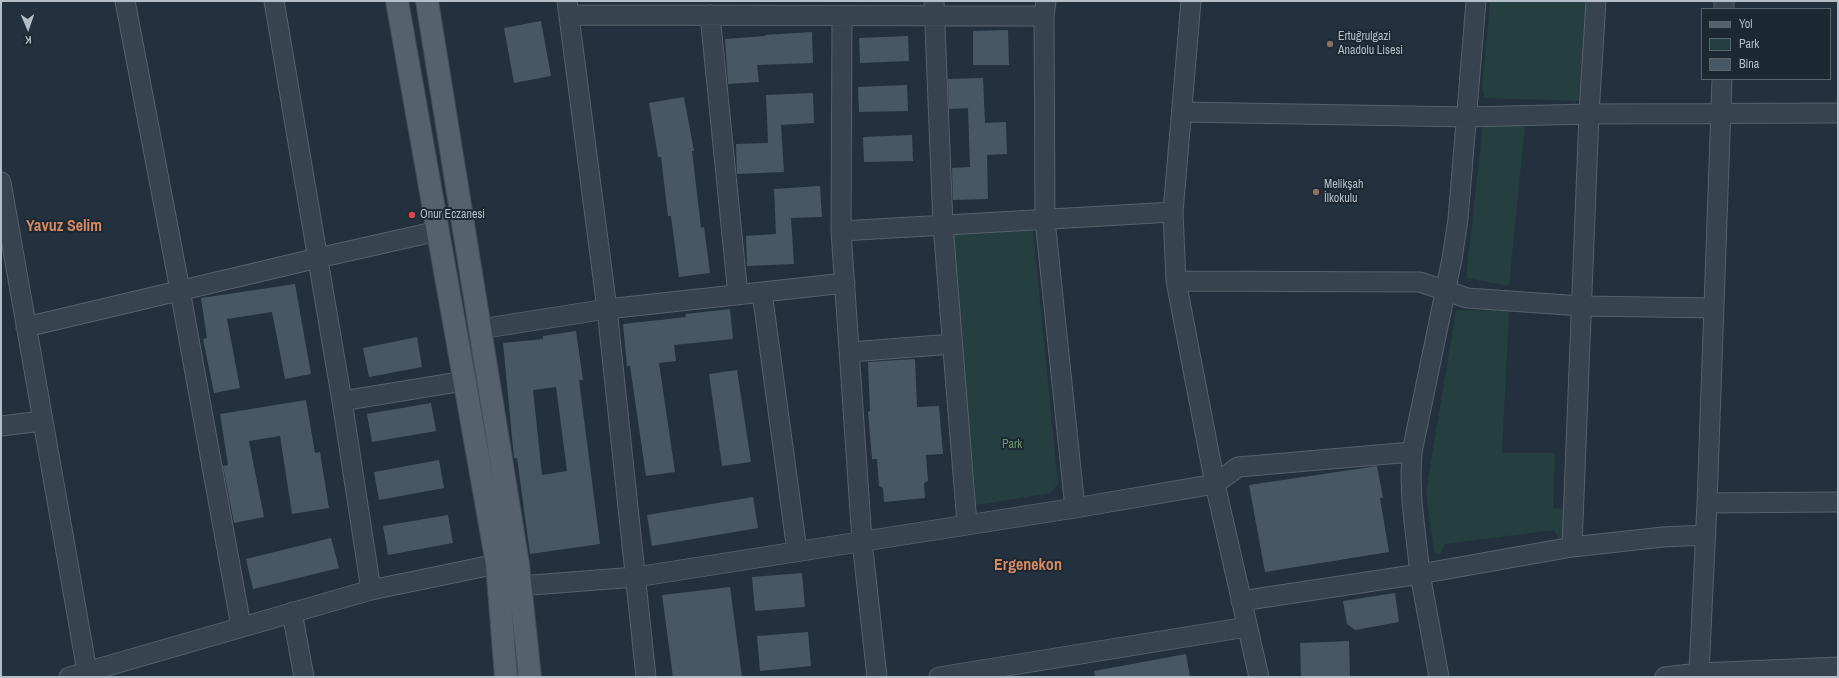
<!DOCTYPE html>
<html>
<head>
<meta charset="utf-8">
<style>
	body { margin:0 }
	#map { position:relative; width:1839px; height:678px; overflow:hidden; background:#23313e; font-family:"Archivo Narrow",sans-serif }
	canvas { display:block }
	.frame { position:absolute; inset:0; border:2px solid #b3bec9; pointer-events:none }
	.legend { position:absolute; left:1701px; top:8px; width:130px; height:72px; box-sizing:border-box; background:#1c2832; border:1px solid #58646e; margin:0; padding:5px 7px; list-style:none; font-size:12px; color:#b3bec9 }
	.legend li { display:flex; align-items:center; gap:8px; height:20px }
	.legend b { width:20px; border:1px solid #58646e }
	.north { position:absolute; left:8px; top:8px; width:40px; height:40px; -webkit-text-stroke:3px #1c2832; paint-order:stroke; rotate:178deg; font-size:11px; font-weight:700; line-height:16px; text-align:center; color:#b3bec9 }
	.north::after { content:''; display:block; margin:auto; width:14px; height:18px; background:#b3bec9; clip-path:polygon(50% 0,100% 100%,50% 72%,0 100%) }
</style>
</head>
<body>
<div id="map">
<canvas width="1839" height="678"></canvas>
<div class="frame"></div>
<ul class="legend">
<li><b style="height:5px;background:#55626e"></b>Yol</li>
<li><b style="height:11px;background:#253e3f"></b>Park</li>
<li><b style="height:11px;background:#475764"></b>Bina</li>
</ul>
<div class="north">K</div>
</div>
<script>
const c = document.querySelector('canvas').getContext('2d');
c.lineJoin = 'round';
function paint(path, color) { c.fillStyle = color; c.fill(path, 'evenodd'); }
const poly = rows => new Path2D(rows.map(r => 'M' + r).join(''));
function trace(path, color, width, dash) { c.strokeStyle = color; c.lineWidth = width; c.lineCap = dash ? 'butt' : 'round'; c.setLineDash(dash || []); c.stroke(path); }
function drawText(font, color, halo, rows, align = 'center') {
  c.font = font + ' "Archivo Narrow",sans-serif'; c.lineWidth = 4; c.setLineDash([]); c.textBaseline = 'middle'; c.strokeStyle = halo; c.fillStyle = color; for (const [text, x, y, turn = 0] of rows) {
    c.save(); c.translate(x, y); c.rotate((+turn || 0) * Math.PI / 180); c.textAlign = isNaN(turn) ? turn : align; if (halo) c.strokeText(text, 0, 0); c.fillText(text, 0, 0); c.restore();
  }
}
const green = poly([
	[1490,1,1586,1,1583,101,1485,98,1482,88],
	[1483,125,1525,125,1509,286,1466,278],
	[1033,229,1058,484,1050,493,976,505,953,235],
	[1456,310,1509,311,1502,453,1555,453,1553,508,1567,509,1567,535,1558,538,1554,530,1445,544,1440,554,1434,553,1426,492]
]);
const building = poly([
	[541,21,551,76,514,83,504,28],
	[1008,30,1009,65,973,65,973,31],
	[812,32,813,63,757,65,759,82,728,84,725,39,765,36,765,35],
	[908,36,909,61,860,63,859,38],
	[983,78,985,123,1006,122,1007,154,987,155,988,199,953,200,952,168,970,167,968,108,949,109,948,79],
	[907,85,908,111,859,112,858,87],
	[813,93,814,123,781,125,784,172,737,174,736,144,768,143,766,95],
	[684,97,694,151,692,151,701,228,704,227,710,273,679,277,671,216,668,216,661,157,658,157,649,103],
	[912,135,913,161,864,162,863,137],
	[820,186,822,217,791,218,794,264,747,266,746,236,776,234,774,189],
	[295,284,311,374,285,379,272,312,227,319,240,388,214,393,203,339,207,338,201,298],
	[730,309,733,339,674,345,676,361,659,363,675,472,646,476,630,366,627,366,623,324,686,317,685,314],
	[576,331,583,380,579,380,600,544,530,554,517,458,514,458,503,343,543,339,543,336],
	[556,387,567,471,542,475,533,390],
	[417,337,422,367,369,377,363,348],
	[915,359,917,407,939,406,943,454,926,455,928,481,924,483,925,498,884,502,883,488,879,486,877,459,872,459,868,412,870,411,868,362],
	[737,370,751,462,722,466,709,374],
	[306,400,315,453,320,452,329,508,292,514,280,436,249,441,264,517,234,523,223,466,228,465,220,414],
	[431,403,436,431,372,442,367,414],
	[439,460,444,488,379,500,374,472],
	[1377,466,1383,498,1380,498,1389,552,1265,572,1249,485],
	[753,497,758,528,652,546,647,515],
	[448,515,453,543,388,555,383,526],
	[331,538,339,568,253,589,246,559],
	[802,573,805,607,755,611,752,577],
	[730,587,742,677,673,677,662,595],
	[1395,593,1399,622,1355,630,1347,624,1343,601],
	[808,632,811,666,760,671,757,636],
	[1349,641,1350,677,1301,677,1300,643],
	[1186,654,1190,677,1095,677,1094,671]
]);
const minor = poly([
	[125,1,180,290,241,626],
	[274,1,342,401,371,590],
	[567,1,607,309,646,677],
	[934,1,943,225,967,524],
	[1046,1,1044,16,1045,220,1075,508],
	[1191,1,1173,212,1176,281,1215,484,1259,677],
	[1724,9,1724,1],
	[569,15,1044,16],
	[710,15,738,295],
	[842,16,841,231,862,541,877,677],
	[1182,112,1467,117,1589,114,1838,113],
	[1,182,87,671],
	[841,231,1173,212],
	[1176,281,1420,282,1467,298,1582,306,1714,308],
	[762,292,797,551],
	[26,327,318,258,438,231],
	[480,329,607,309,845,283],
	[850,352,952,344],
	[342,401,464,381],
	[1,426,42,421],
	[1707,503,1838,502],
	[1572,547,1589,114,1596,1],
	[506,587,636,577,1075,508,1215,484,1238,467,1412,452],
	[1241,601,1420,574,1572,547,1663,537,1706,535],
	[292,612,304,677],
	[1699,673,1707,503,1722,79],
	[69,677,371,590,497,564,511,564],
	[939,677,1247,627],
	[1439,677,1420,574,1412,503,1411,476,1412,452,1452,259,1458,219,1476,1],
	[1665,677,1699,673,1838,667]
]);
const major = poly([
	[397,1,497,564,506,677],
	[427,1,518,564,530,677]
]);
const markers = [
	[1330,44,4,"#8d6e63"],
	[1316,192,4,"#8d6e63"],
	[412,215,4,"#e0444e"]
];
const poiNames = [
	["Ertuğrulgazi",1338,37],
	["Anadolu Lisesi",1338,51],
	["Melikşah",1324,185],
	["İlkokulu",1324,199],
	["Onur Eczanesi",420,215]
];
const parkNames = [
	["Park",1012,445]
];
const districtNames = [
	["Yavuz Selim",64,227],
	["Ergenekon",1028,566]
];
paint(green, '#253e3f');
paint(building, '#475764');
trace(minor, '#55616b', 21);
trace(major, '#404c56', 24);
trace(minor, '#37434e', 19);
trace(major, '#55626e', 22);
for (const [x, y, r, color] of markers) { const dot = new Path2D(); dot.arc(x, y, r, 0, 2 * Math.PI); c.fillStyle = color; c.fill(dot); trace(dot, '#1c2832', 1.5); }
drawText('12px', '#b3bec9', '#1c2832', poiNames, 'left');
drawText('12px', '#6a9a70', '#1c2832', parkNames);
drawText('bold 16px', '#d68860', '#1c2832', districtNames);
</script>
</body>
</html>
